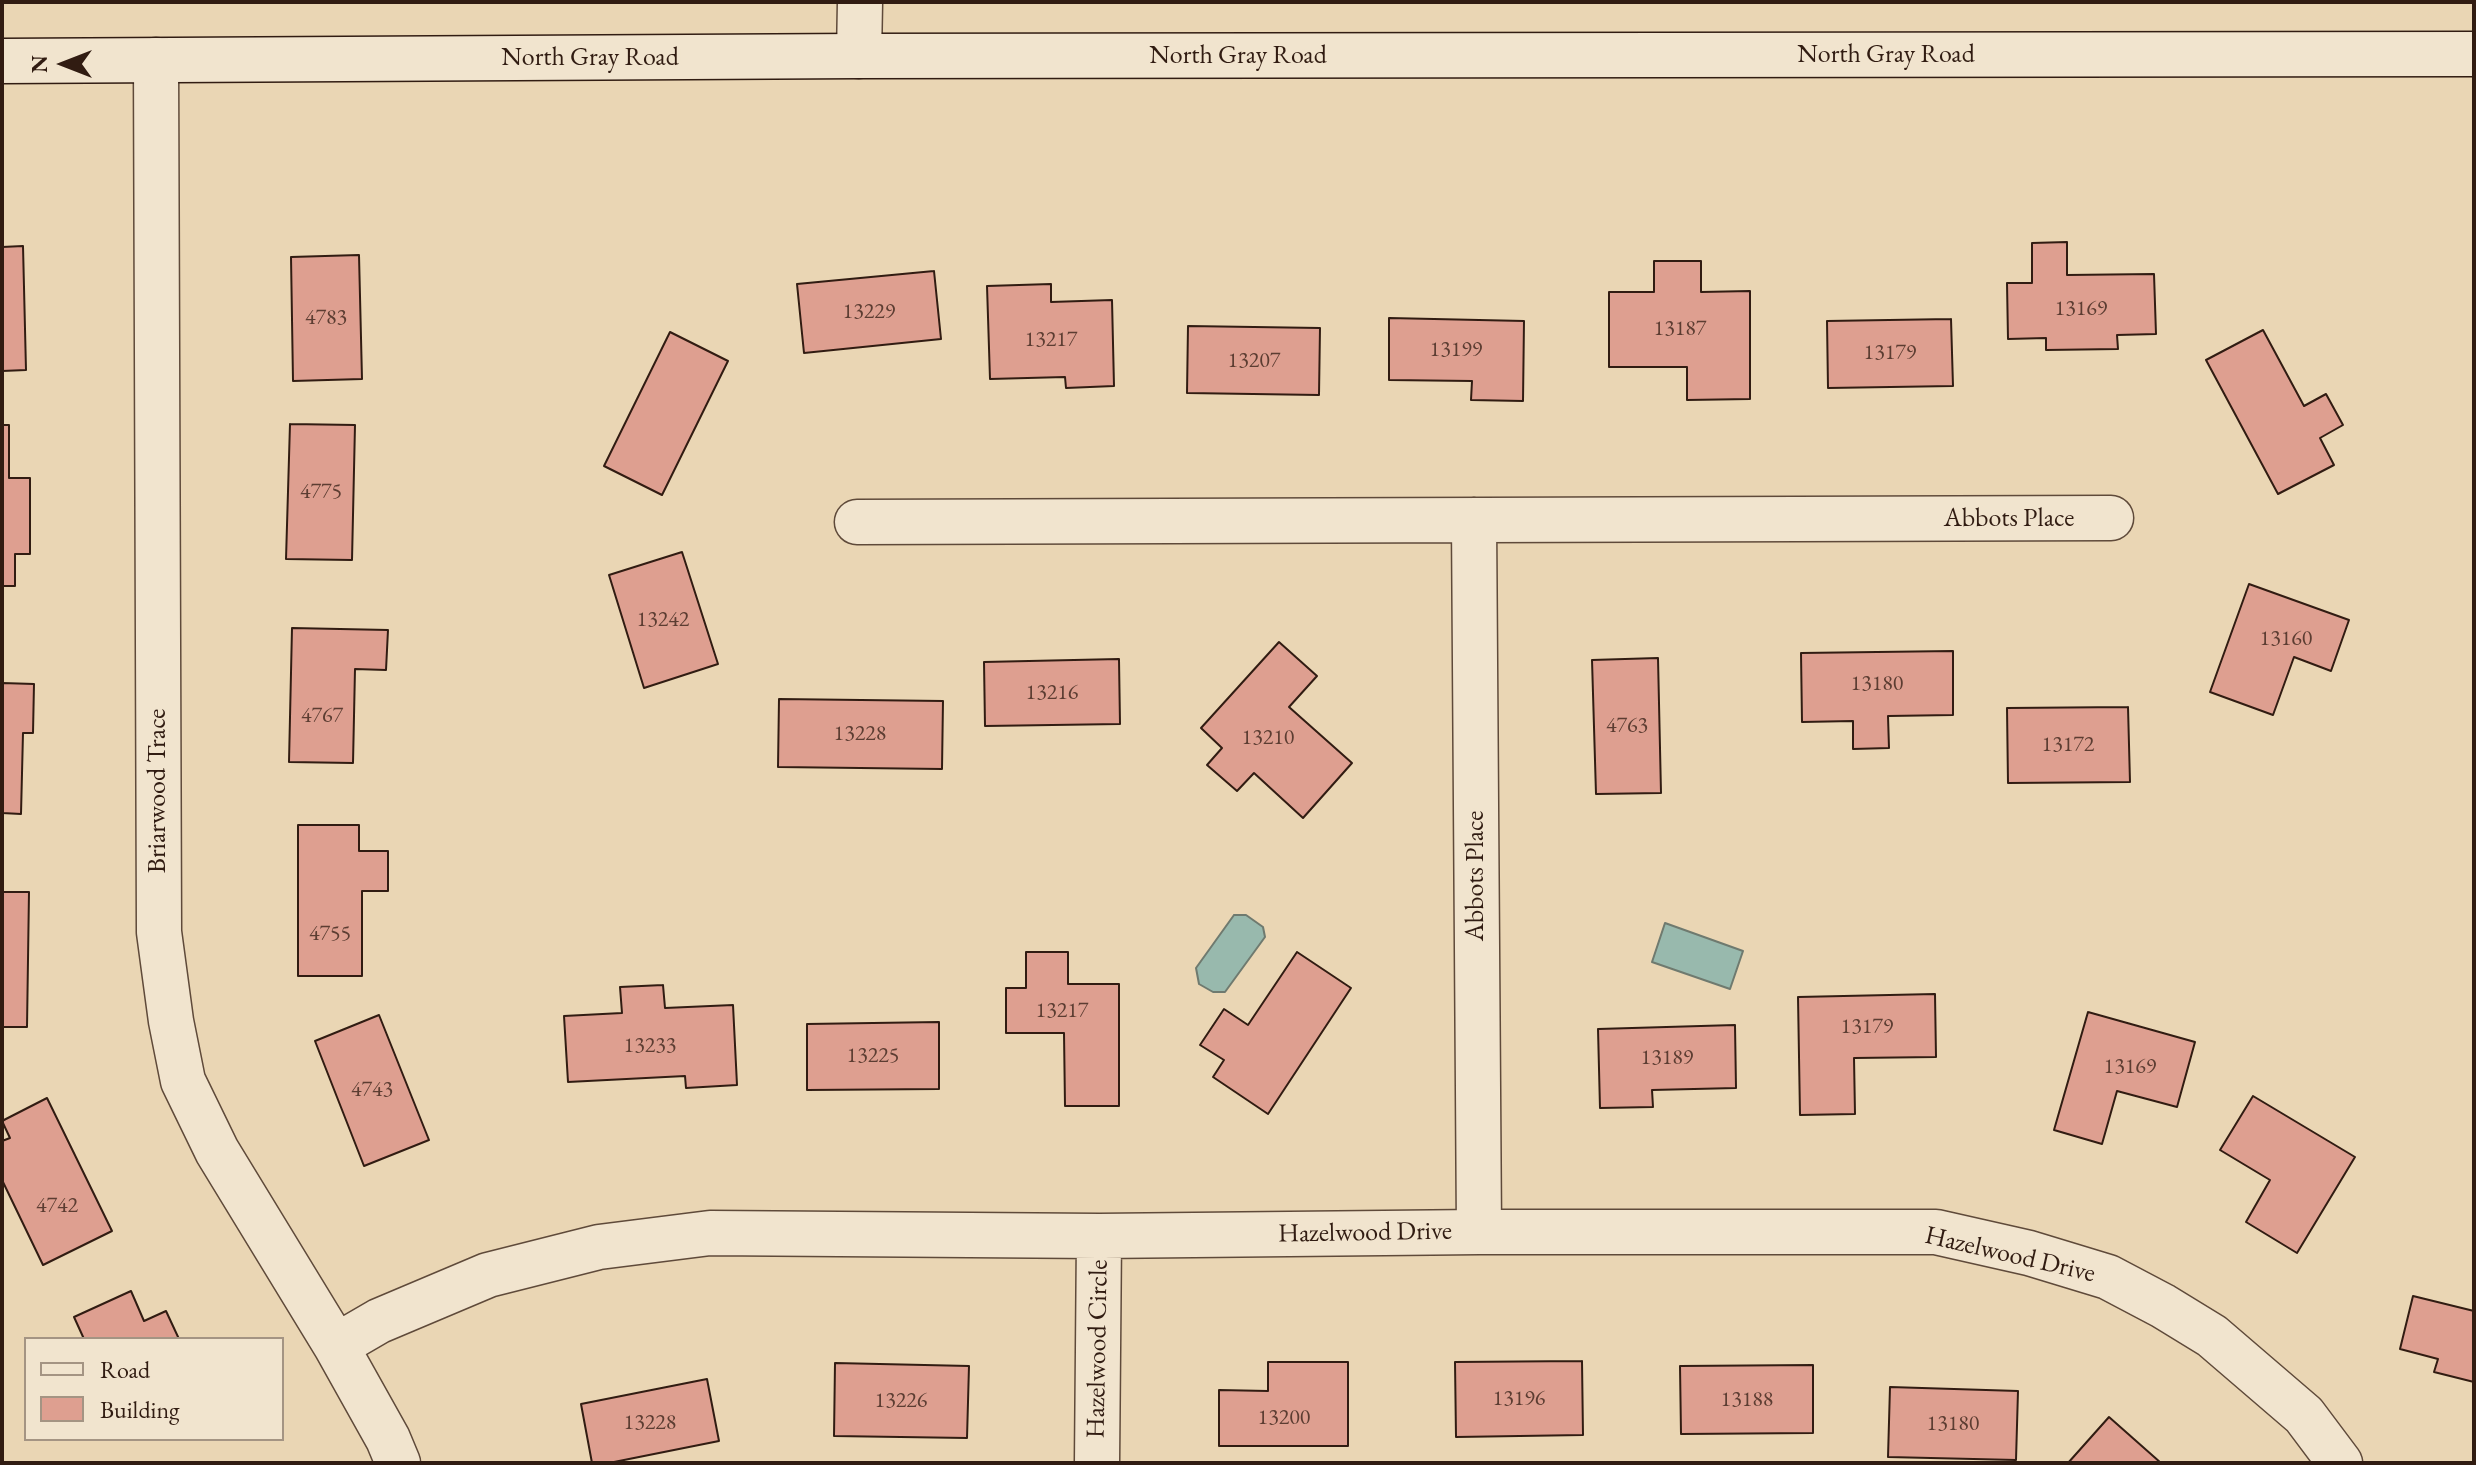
<!DOCTYPE html>
<html>
<head>
<meta charset="utf-8">
<style>
	body { margin:0 }
	#map { position:relative; width:2476px; height:1465px; overflow:hidden; background:#ead6b4; font-family:"EB Garamond",serif }
	canvas { display:block }
	.frame { position:absolute; inset:0; border:4px solid #311c12; pointer-events:none }
	.legend { position:absolute; left:24px; top:1337px; width:260px; height:104px; box-sizing:border-box; background:#f1e4ce; border:2px solid #a49483; margin:0; padding:10px 14px; list-style:none; font-size:24px; color:#311c12 }
	.legend li { display:flex; align-items:center; gap:16px; height:40px }
	.legend b { width:40px; border:2px solid #a49483 }
	.north { position:absolute; left:24px; top:24px; width:80px; height:80px; -webkit-text-stroke:6px #f1e4ce; paint-order:stroke; rotate:270deg; font-size:22px; font-weight:700; line-height:32px; text-align:center; color:#311c12 }
	.north::after { content:''; display:block; margin:auto; width:28px; height:36px; background:#311c12; clip-path:polygon(50% 0,100% 100%,50% 72%,0 100%) }
</style>
</head>
<body>
<div id="map">
<canvas width="2476" height="1465"></canvas>
<div class="frame"></div>
<ul class="legend">
<li><b style="height:10px;background:#f1e4ce"></b>Road</li>
<li><b style="height:22px;background:#de9f90"></b>Building</li>
</ul>
<div class="north">N</div>
</div>
<script>
const c = document.querySelector('canvas').getContext('2d');
c.lineJoin = 'round';
function paint(path, color) { c.fillStyle = color; c.fill(path, 'evenodd'); }
const poly = rows => new Path2D(rows.map(r => 'M' + r).join(''));
function trace(path, color, width, dash) { c.strokeStyle = color; c.lineWidth = width; c.lineCap = dash ? 'butt' : 'round'; c.setLineDash(dash || []); c.stroke(path); }
function drawText(font, color, halo, rows, align = 'center') {
  c.font = font + ' "EB Garamond",serif'; c.lineWidth = 7; c.setLineDash([]); c.textBaseline = 'middle'; c.strokeStyle = halo; c.fillStyle = color; for (const [text, x, y, turn = 0] of rows) {
    c.save(); c.translate(x, y); c.rotate((+turn || 0) * Math.PI / 180); c.textAlign = isNaN(turn) ? turn : align; if (halo) c.strokeText(text, 0, 0); c.fillText(text, 0, 0); c.restore();
  }
}
const water = poly([
	[1234,915,1246,915,1263,927,1265,937,1225,992,1213,992,1199,984,1196,968,1234,915],
	[1665,923,1743,951,1730,989,1652,962,1665,923]
]);
const building = poly([
	[2067,242,2067,275,2154,274,2156,334,2117,335,2118,349,2046,350,2046,338,2008,339,2007,283,2032,283,2032,243,2067,242],
	[23,246,26,370,2,371,2,247,23,246],
	[359,255,362,379,293,381,291,257,359,255],
	[1654,261,1701,261,1701,292,1750,291,1750,399,1687,400,1687,367,1609,367,1609,292,1654,292,1654,261],
	[934,271,941,339,804,353,797,284,934,271],
	[1051,284,1051,302,1112,300,1114,386,1066,388,1065,377,990,379,987,286,1051,284],
	[1389,318,1524,321,1523,401,1471,400,1472,381,1389,380,1389,318],
	[1951,319,1953,386,1828,388,1827,321,1951,319],
	[1188,326,1320,328,1319,395,1187,393,1188,326],
	[2263,330,2304,406,2326,394,2343,425,2320,438,2334,465,2278,494,2206,360,2263,330],
	[670,332,728,361,662,495,604,466,670,332],
	[290,424,355,425,352,560,286,559,290,424],
	[2,425,9,425,9,478,30,478,30,554,15,554,15,586,2,586,2,425],
	[682,552,718,664,644,688,609,575,682,552],
	[2249,584,2349,620,2331,671,2294,657,2273,715,2210,692,2249,584],
	[292,628,388,630,386,670,355,669,353,763,289,762,292,628],
	[1279,642,1317,676,1289,707,1352,763,1303,818,1254,773,1237,791,1207,765,1222,748,1201,728,1279,642],
	[1953,651,1953,715,1888,716,1889,748,1853,749,1853,721,1802,722,1801,653,1953,651],
	[1658,658,1661,793,1596,794,1592,660,1658,658],
	[1119,659,1120,724,985,726,984,662,1119,659],
	[2,683,34,684,33,733,23,733,21,814,2,813,2,683],
	[779,699,943,701,942,769,778,767,779,699],
	[2128,707,2130,782,2008,783,2007,708,2128,707],
	[298,825,359,825,359,851,388,851,388,891,362,891,362,976,298,976,298,825],
	[2,892,29,892,27,1027,2,1027,2,892],
	[1026,952,1068,952,1068,984,1119,984,1119,1106,1065,1106,1064,1033,1006,1033,1006,988,1026,988,1026,952],
	[1297,952,1351,988,1268,1114,1213,1077,1224,1060,1200,1045,1224,1009,1248,1025,1297,952],
	[663,985,665,1008,733,1005,737,1085,686,1088,685,1076,568,1082,564,1016,622,1013,620,987,663,985],
	[1935,994,1936,1057,1854,1058,1855,1114,1800,1115,1798,997,1935,994],
	[2088,1012,2195,1042,2177,1107,2117,1091,2102,1144,2054,1130,2088,1012],
	[379,1015,429,1140,364,1166,315,1041,379,1015],
	[939,1022,939,1089,807,1090,807,1024,939,1022],
	[1735,1025,1736,1088,1652,1090,1653,1107,1600,1108,1598,1029,1735,1025],
	[2253,1096,2355,1157,2297,1253,2246,1222,2270,1180,2220,1150,2253,1096],
	[47,1098,112,1231,43,1265,2,1180,2,1141,10,1138,2,1121,47,1098],
	[131,1291,144,1321,166,1311,179,1339,84,1339,74,1317,131,1291],
	[2413,1296,2474,1311,2474,1382,2434,1372,2438,1359,2400,1349,2413,1296],
	[1582,1361,1583,1435,1456,1437,1455,1362,1582,1361],
	[1268,1362,1348,1362,1348,1446,1219,1446,1219,1390,1268,1391,1268,1362],
	[835,1363,969,1366,967,1438,834,1436,835,1363],
	[1813,1365,1813,1433,1681,1434,1680,1366,1813,1365],
	[707,1379,719,1441,609,1463,592,1463,581,1404,707,1379],
	[1890,1387,2018,1391,2016,1460,1888,1457,1890,1387],
	[2109,1417,2161,1463,2068,1463,2109,1417]
]);
const street = poly([
	[859,56,860,2],
	[156,60,159,932,171,1021,183,1081,217,1151,336,1346,388,1439,398,1463],
	[1474,520,1479,1232],
	[857,522,2111,518],
	[336,1346,379,1321,488,1275,599,1247,710,1233,1099,1236,1479,1232,1936,1232,2029,1253,2108,1277,2163,1306,2212,1336,2304,1415,2340,1463],
	[1097,1463,1099,1236]
]);
const secondary = poly([
	[2,61,859,56,2474,54]
]);
const numberNames = [
	["13169",2081,309],
	["13229",869,312],
	["4783",326,318],
	["13187",1680,329],
	["13217",1051,340],
	["13199",1456,350],
	["13179",1890,353],
	["13207",1254,361],
	["4775",321,492],
	["13242",663,620],
	["13160",2286,639],
	["13180",1877,684],
	["13216",1052,693],
	["4767",322,716],
	["4763",1627,726],
	["13228",860,734],
	["13210",1268,738],
	["13172",2068,745],
	["4755",330,934],
	["13217",1062,1011],
	["13179",1867,1027],
	["13233",650,1046],
	["13225",873,1056],
	["13189",1667,1058],
	["13169",2130,1067],
	["4743",372,1090],
	["4742",57,1206],
	["13196",1519,1399],
	["13188",1747,1400],
	["13226",901,1401],
	["13200",1284,1418],
	["13228",650,1423],
	["13180",1953,1424]
];
const streetNames = [
	["North Gray Road",1886,55],
	["North Gray Road",1238,56],
	["North Gray Road",590,58],
	["Abbots Place",2009,519],
	["Briarwood Trace",158,791,-90],
	["Abbots Place",1476,876,-90],
	["Hazelwood Drive",1365,1233,-1],
	["Hazelwood Drive",2010,1255,13],
	["Hazelwood Circle",1098,1349,-89]
];
paint(water, '#98b9ad');
trace(water, '#6f7a6f', 2);
paint(building, '#de9f90');
trace(building, '#311c12', 2);
trace(street, '#5f4a3a', 47);
trace(secondary, '#311c12', 47);
trace(street, '#f1e4ce', 44);
trace(secondary, '#f1e4ce', 44);
drawText('22px', '#5c3d32', null, numberNames);
drawText('26px', '#311c12', '#f1e4ce', streetNames);
</script>
</body>
</html>
